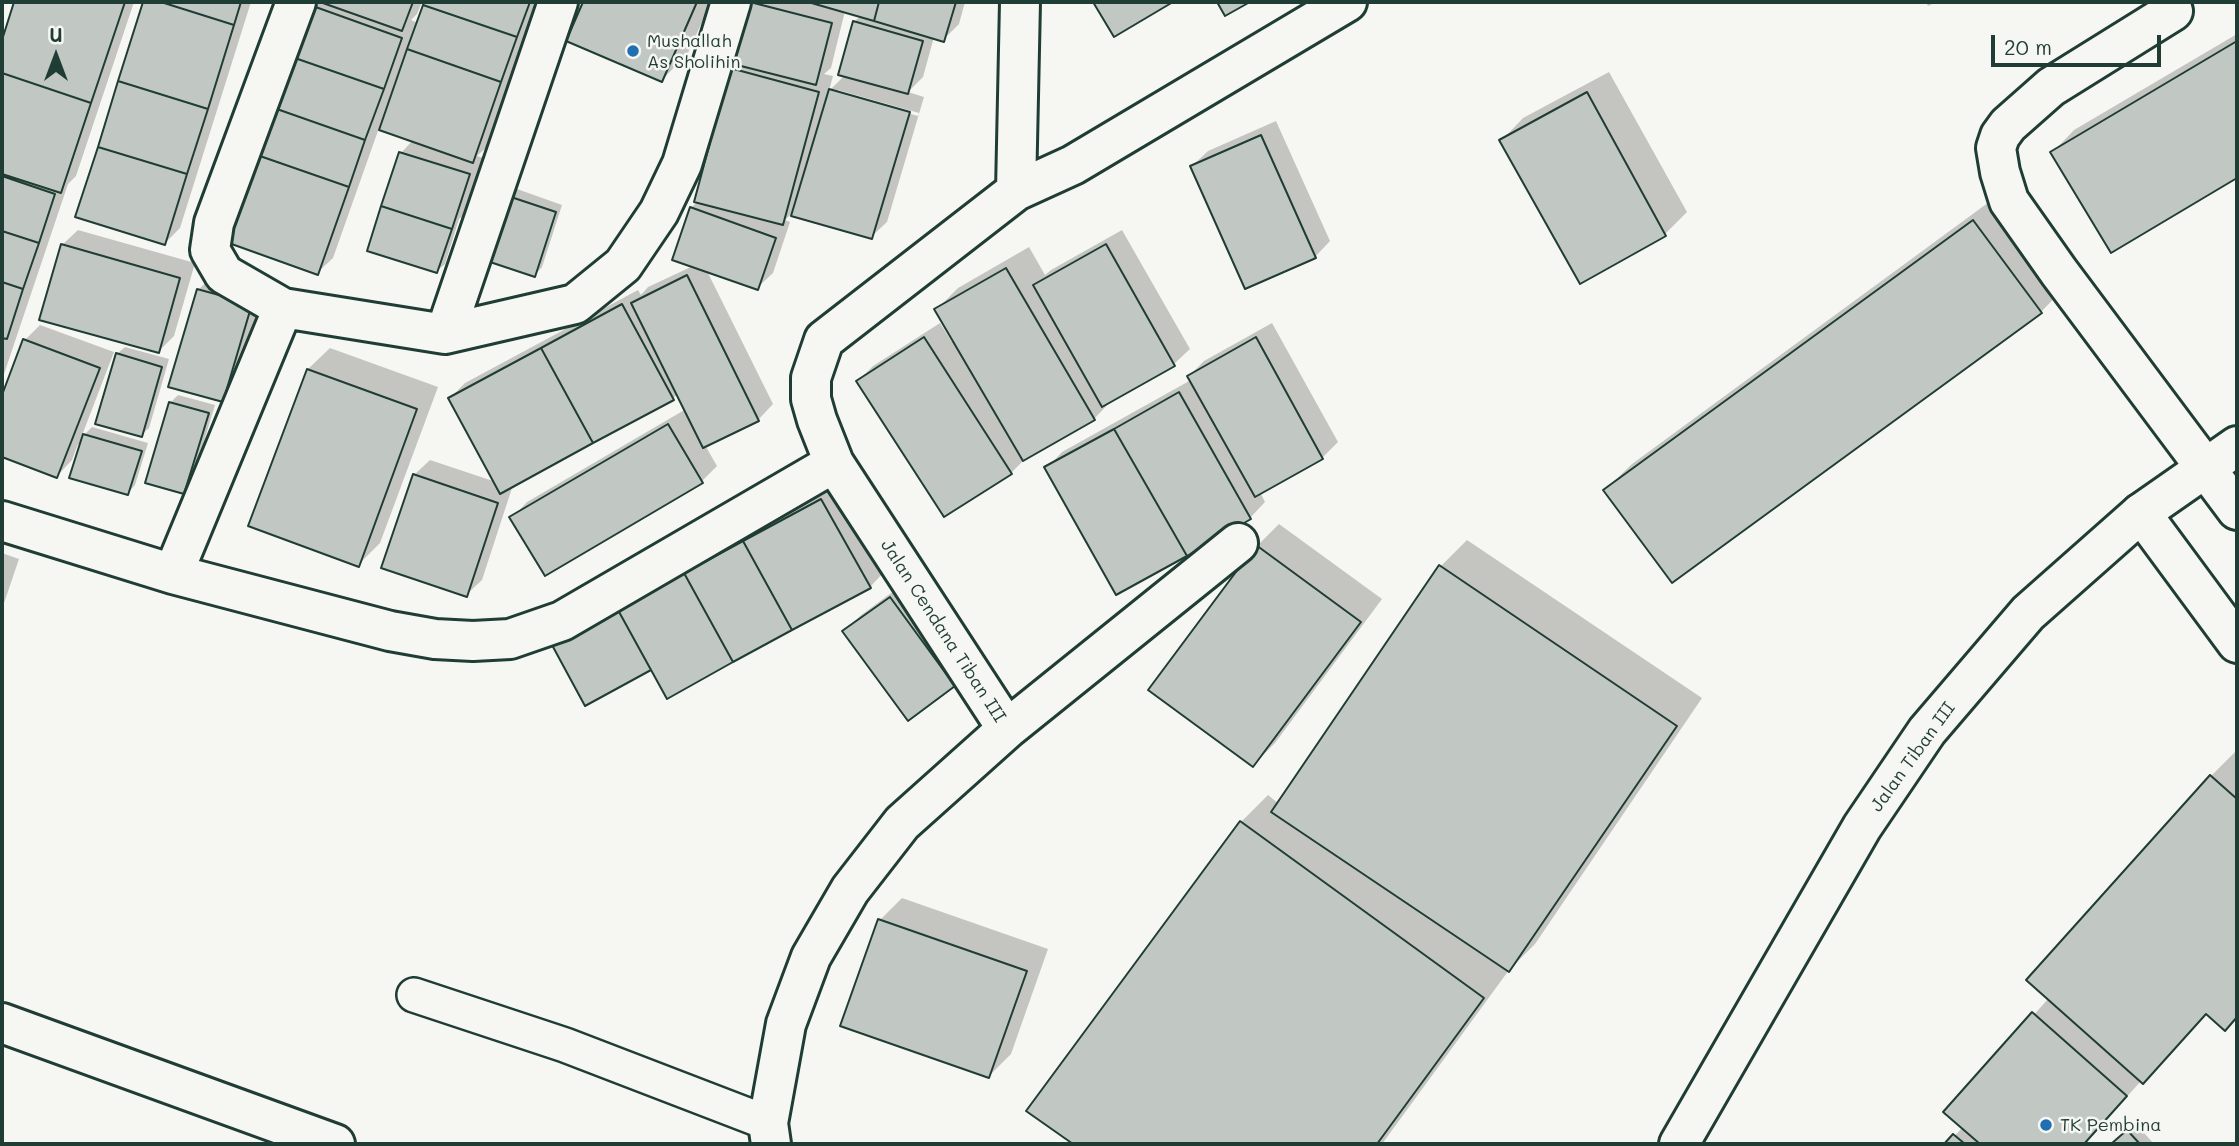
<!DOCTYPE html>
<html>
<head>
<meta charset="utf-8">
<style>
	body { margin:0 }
	#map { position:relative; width:2239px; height:1146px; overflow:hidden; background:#f6f6f2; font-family:Mali,sans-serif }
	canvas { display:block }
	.frame { position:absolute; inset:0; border:4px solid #1f3d34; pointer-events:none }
	.north { position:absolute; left:21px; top:21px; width:70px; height:70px; -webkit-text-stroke:5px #f6f6f2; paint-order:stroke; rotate:0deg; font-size:19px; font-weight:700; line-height:28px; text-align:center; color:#1f3d34 }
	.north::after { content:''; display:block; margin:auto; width:24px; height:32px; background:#1f3d34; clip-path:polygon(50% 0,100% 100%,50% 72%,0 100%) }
	.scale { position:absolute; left:1991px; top:35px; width:170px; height:32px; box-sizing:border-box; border:4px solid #1f3d34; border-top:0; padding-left:9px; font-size:21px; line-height:24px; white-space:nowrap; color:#1f3d34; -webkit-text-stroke:5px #f6f6f2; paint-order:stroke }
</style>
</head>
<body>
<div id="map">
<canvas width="2239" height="1146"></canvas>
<div class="frame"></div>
<div class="north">U</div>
<div class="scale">20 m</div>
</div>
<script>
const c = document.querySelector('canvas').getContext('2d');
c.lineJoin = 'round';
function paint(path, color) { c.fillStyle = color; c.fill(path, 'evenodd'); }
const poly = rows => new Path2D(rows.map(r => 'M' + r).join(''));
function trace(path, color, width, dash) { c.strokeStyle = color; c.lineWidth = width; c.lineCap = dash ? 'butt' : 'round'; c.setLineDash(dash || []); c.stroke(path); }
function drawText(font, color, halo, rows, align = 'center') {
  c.font = font + ' Mali,sans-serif'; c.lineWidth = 5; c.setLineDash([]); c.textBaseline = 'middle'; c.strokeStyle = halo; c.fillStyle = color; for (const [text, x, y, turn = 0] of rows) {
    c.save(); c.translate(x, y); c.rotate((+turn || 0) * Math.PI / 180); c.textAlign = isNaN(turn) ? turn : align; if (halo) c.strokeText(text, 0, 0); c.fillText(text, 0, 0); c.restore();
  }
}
const shadow = poly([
	[16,2,134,2,76,176,68,184,2,380,2,44],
	[145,2,251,2,180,228,165,243,77,216],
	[316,2,422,2,417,14,411,20,418,23,425,2,539,2,488,146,477,156,484,158,467,212,459,219,445,264,437,271,401,153,413,140,379,128,333,258,317,273,312,6],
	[585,2,711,2,688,53,662,80,569,40],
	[753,2,965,2,959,24,943,40,934,37,923,77,908,92,924,97,887,222,871,237,791,214,785,220,790,222,773,273,757,288,707,271,773,404,758,420,705,445,717,466,702,481,512,518,527,502,686,409,678,394,673,398,509,487,512,488,482,580,466,595,414,475,430,460,496,482,450,398,465,383,638,290,641,295,648,287,693,266,691,208,698,201,732,69,737,63],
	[845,11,861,15,854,22,845,75,829,91,833,76,824,74,831,68],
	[838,90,919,113,918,116,838,93],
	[1926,2,1936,2,1928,6],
	[2237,34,2237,176,2112,250,2053,152,2074,130],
	[1609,72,1687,212,1665,234,1581,281,1502,140,1523,118],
	[1276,121,1330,241,1315,257,1192,166,1208,151],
	[517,189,562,205,542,267,535,275,509,197],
	[2000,194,2067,285,2041,312,1605,490,1632,464],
	[78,230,195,263,174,336,158,352,62,245],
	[1122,230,1190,349,1174,364,1114,398,1094,419,1027,457,1011,473,858,381,873,366,940,323,952,342,955,341,937,309,958,288,1029,247,1045,275,1051,270],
	[214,275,266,289,238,385,223,400,198,290],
	[1272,323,1338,442,1322,458,1260,492,1265,502,1250,518,1047,468,1062,452,1191,380,1189,376,1204,361],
	[40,325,114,352,81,438,92,427,148,443,135,485,128,493,78,444,72,460,57,476,2,455,2,400,25,340],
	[125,347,169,359,149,428,141,435,117,354],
	[330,348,438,387,380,543,358,565,308,369],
	[178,395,215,405,191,484,184,492,148,481,171,402],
	[837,484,885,571,870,587,651,668,586,703,570,629],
	[1279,524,1382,599,1275,743,1253,765,1257,546],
	[1467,540,1702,698,1535,944,1509,970,1382,1144,1076,1144,1029,1111,1241,822,1268,795,1279,804,1440,567],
	[2,553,19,559,2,609],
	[906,582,969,669,954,685,908,718,845,632,860,616],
	[2237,750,2237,1016,2225,1028,2207,1013,2170,1055,2143,1081,2142,1080,2084,1144,1947,1144,1963,1127,1946,1112,2049,998,2028,980,2211,776],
	[902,898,1048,949,1011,1054,989,1076,880,920],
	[2136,1124,2154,1144,2112,1144]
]);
const building = poly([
	[14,2,125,2,91,103,2,73,2,40,14,2],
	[143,2,161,2,234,25,208,109,118,81,143,2],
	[161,2,241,2,234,25,161,2],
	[320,2,413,2,402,31,320,2],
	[424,2,530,2,517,37,423,5,424,2],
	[583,2,697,2,662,82,566,41,583,2],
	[750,2,832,23,816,85,733,64,750,2],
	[808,2,879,2,874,21,808,2],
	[879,2,956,2,944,42,874,21,879,2],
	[1093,2,1173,2,1114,37,1093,2],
	[1217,2,1250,2,1225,16,1217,2],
	[310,5,402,38,384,89,292,57,310,5],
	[423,5,517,37,501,82,407,49,423,5],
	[853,21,923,41,908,94,838,75,853,21],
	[2237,41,2237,178,2111,253,2050,152,2237,41],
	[407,49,501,82,473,163,379,130,407,49],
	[292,57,384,89,365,140,274,108,292,57],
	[730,68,819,92,783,225,694,202,730,68],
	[2,73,91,103,61,193,2,174,2,73],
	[118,81,208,109,187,174,98,147,118,81],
	[829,89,910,112,872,239,791,216,829,89],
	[1587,92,1666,236,1580,284,1499,140,1587,92],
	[274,108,365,140,349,187,257,155,274,108],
	[1261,135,1316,258,1245,289,1190,166,1261,135],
	[98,147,187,174,165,245,75,217,98,147],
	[399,152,470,174,452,229,381,206,399,152],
	[257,155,349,187,318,275,226,242,257,155],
	[2,176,55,194,39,243,2,231,2,176],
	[508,196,556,212,535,277,487,261,508,196],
	[381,206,452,229,437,273,367,251,381,206],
	[690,207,776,238,758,290,672,260,690,207],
	[1973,220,2042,313,1672,583,1603,490,1973,220],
	[2,231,39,243,23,289,2,282,2,231],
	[61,244,180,278,159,353,39,320,61,244],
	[1106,244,1175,366,1102,407,1033,285,1106,244],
	[1006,268,1095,420,1023,461,934,309,1006,268],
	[687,275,759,421,703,448,631,303,687,275],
	[2,282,23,289,7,339,2,338,2,282],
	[197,289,252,304,223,402,168,387,197,289],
	[622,304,674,400,593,443,541,348,622,304],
	[924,337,1012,474,944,517,856,381,924,337],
	[1256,337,1323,459,1255,497,1187,376,1256,337],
	[23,339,100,368,57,478,2,457,2,395,23,339],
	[541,348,593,443,500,494,448,398,541,348],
	[116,353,162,367,142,437,95,424,116,353],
	[307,369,417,409,359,567,248,526,307,369],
	[1179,392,1251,519,1187,556,1114,429,1179,392],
	[169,402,209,413,184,494,145,483,169,402],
	[668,424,703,483,545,576,509,517,668,424],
	[1114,429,1187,556,1116,595,1044,467,1114,429],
	[83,434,142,451,128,495,69,478,83,434],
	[413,474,498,503,467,597,381,568,413,474],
	[821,499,871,588,792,630,743,541,821,499],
	[743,541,792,630,733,662,684,573,743,541],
	[1256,545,1361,622,1253,767,1148,690,1256,545],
	[1439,565,1677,726,1509,972,1271,812,1439,565],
	[684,573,733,662,667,699,618,610,684,573],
	[890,597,955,686,908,721,842,631,890,597],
	[618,610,651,670,585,706,552,645,618,610],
	[2210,775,2237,799,2237,1017,2225,1031,2206,1014,2143,1084,2026,980,2210,775],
	[1240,821,1484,998,1377,1144,1073,1144,1026,1111,1240,821],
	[878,919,1027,971,989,1078,840,1026,878,919],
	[2032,1012,2127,1096,2084,1144,1980,1144,1943,1112,2032,1012],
	[2127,1130,2140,1144,2111,1144,2127,1130],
	[1953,1134,1965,1144,1944,1144,1953,1134]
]);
const lane = poly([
	[414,995,565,1045,768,1123]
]);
const street = poly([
	[296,2,214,223,210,250,224,274,283,308,445,334,575,304,623,265,659,212,682,164,731,2],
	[2173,11,2051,87,2008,125,2000,136,1996,148,2000,172,2009,201,2059,272,2237,510],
	[1016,191,1020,2],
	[445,334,558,2],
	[2141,513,2237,643],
	[2,521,173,574,390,631,435,639,473,641,510,639,562,621,834,463],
	[173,574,283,308],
	[1007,729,834,463,817,420,811,399,811,378,824,340,1016,191,1073,165,1347,2],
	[2,1023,335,1144],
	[771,1144,768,1123,786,1024,811,957,850,890,902,823,1007,729,1238,543]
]);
const secondary = poly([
	[1679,1144,1862,827,1927,731,2028,613,2141,513,2237,446]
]);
const markers = [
	[633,51,7,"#1f6fb2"],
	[2046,1125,7,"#1f6fb2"]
];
const poiNames = [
	["Mushallah",647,41],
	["As Sholihin",647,62],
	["TK Pembina",2060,1125]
];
const streetNames = [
	["Jalan Cendana Tiban III",943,631,57],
	["Jalan Tiban III",1913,757,-54]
];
paint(shadow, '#0003');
paint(building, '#c1c8c3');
trace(building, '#1f3d34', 2);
trace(lane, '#1f3d34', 38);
trace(street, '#1f3d34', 44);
trace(secondary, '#1f3d34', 44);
trace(lane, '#f6f6f2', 33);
trace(street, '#f6f6f2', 38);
trace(secondary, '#f6f6f2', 38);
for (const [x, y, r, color] of markers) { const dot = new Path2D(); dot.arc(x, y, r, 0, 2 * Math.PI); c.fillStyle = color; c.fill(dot); trace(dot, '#f6f6f2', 2.5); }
drawText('18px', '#1f3d34', '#f6f6f2', poiNames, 'left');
drawText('18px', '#1f3d34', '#f6f6f2', streetNames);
</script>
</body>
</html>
